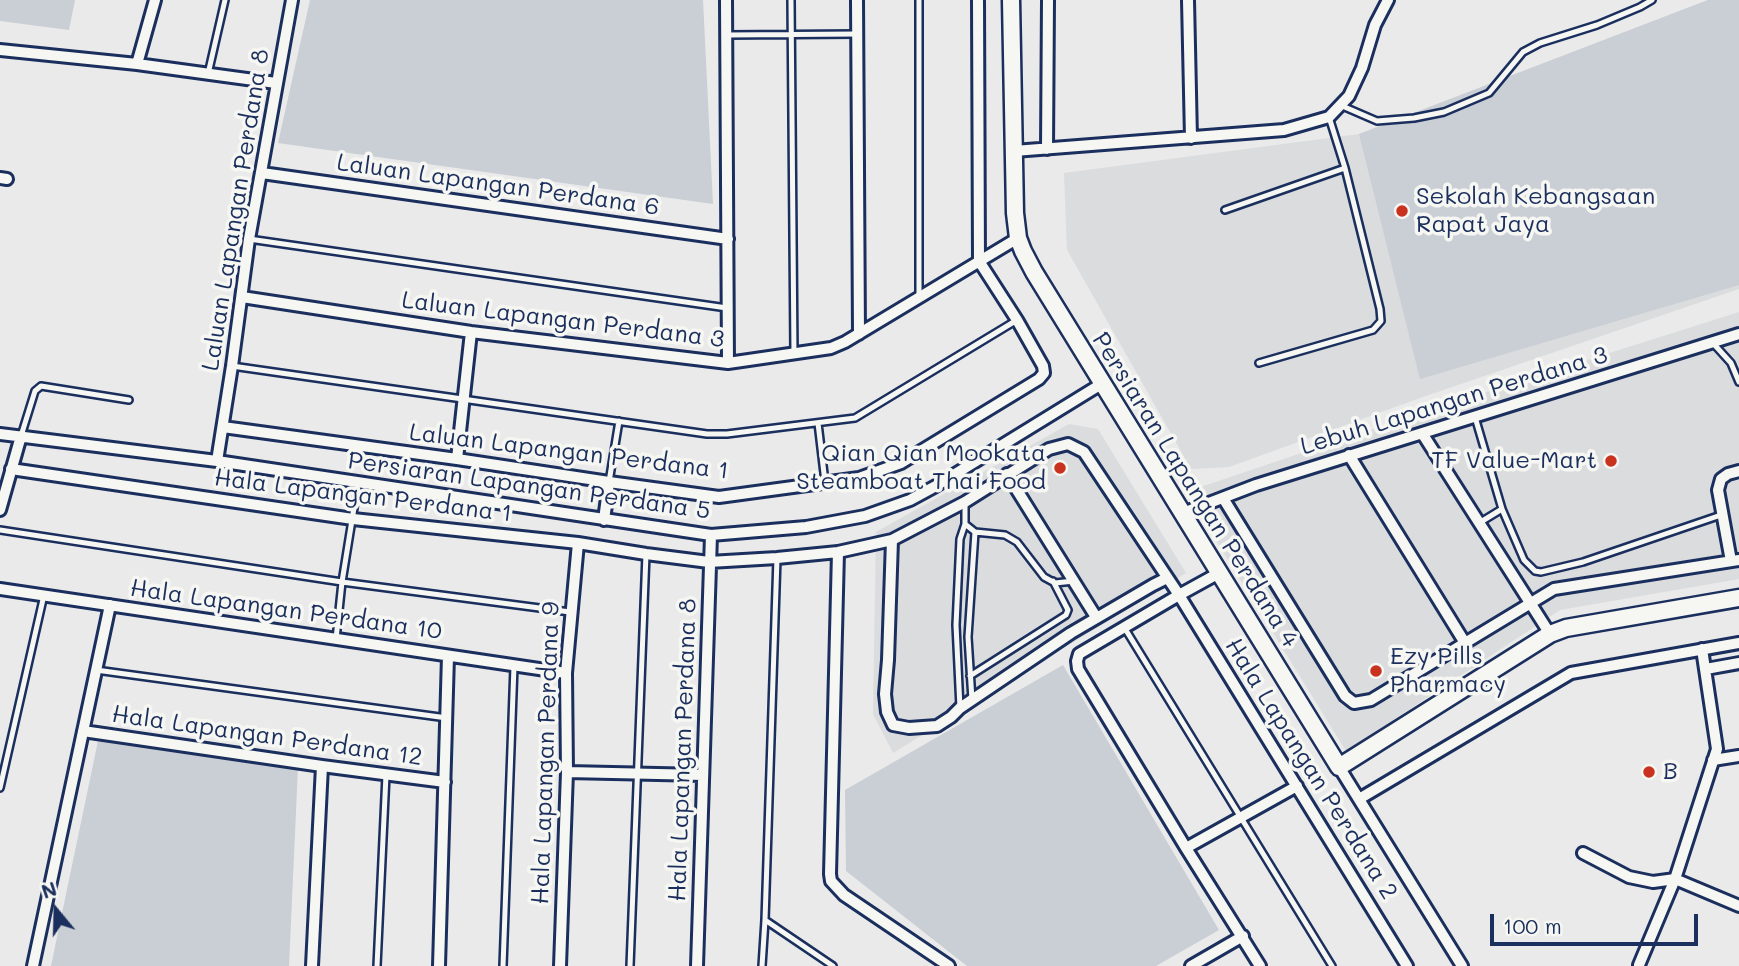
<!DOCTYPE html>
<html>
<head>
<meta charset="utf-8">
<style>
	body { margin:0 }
	#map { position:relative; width:1739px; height:966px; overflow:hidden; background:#e9eae9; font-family:Mali,sans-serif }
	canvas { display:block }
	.north { position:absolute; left:21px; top:875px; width:70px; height:70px; -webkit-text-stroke:5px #f6f6f2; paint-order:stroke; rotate:341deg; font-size:19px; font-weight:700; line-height:28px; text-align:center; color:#1b2f5e }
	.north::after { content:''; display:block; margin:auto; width:24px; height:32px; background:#1b2f5e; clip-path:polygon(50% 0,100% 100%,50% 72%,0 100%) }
	.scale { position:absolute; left:1490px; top:914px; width:208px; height:32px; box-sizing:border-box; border:4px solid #1b2f5e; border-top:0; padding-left:9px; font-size:21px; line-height:24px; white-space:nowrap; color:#1b2f5e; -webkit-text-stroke:5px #f6f6f2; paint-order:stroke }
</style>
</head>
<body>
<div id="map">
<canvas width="1739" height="966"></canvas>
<div class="north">N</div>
<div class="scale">100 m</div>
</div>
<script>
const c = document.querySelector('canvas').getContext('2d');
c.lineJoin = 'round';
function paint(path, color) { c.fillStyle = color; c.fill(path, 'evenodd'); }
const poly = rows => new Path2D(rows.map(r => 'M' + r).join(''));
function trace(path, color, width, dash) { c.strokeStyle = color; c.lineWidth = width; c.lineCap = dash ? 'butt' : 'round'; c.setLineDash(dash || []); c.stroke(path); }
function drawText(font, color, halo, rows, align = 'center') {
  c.font = font + ' Mali,sans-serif'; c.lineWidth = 7; c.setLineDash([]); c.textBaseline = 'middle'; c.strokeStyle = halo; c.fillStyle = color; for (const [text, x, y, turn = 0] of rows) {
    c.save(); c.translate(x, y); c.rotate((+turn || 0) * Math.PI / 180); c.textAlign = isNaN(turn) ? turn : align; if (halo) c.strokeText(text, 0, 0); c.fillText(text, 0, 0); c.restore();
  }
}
const built = poly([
	[1708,0,1739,0,1739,289,1420,398,1229,467,1191,469,1067,250,1064,173,1359,134],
	[1739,312,1739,579,1560,610,1346,751,1186,492,1414,415],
	[1069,424,1098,429,1186,573,893,753,873,714,876,532]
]);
const green = poly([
	[0,0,75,0,69,30,0,21],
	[310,0,703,0,713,204,278,143],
	[1708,0,1739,0,1739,285,1420,379,1359,134],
	[1063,665,1219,930,1156,966,967,966,846,871,845,790],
	[98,741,298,767,289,966,51,966]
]);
const lane = poly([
	[791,0,794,354],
	[919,0,919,298],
	[727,35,857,34],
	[208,74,225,0],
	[1340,105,1377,121,1414,118,1444,112,1489,93,1523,52,1540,43,1597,25,1640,7,1652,0],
	[1225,210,1345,168],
	[249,239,727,308],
	[1712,342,1731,363,1739,382],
	[1259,363,1373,330,1381,321,1380,309,1345,168,1329,117],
	[232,366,707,434,727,434,855,418,1017,320],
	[1475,417,1502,509,1479,523],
	[818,423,825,482],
	[21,436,35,391,41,386,129,400],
	[609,482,619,421],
	[1502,509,1524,560,1535,571,1541,572,1583,562,1721,515],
	[965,524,975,532,1005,535,1017,542,1044,577,1055,583,1074,581],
	[0,530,342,582,570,612],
	[777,558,765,920,833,966],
	[1124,627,1332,966],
	[336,639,342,582,358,483],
	[96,670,447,718],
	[970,676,1066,615,1068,610,1053,581],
	[972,700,968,637,975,532],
	[960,708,956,625,960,539,965,524,965,502],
	[0,788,44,595],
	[377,966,386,775],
	[503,966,514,666],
	[630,966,646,554],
	[762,966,765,920]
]);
const street = poly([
	[726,0,728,363],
	[857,0,859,334],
	[1188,0,1191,138],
	[0,50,137,64,276,83],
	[137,64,155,0],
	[1047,149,1048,0],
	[1014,151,1284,130,1329,117,1349,96,1362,68,1375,25,1388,0],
	[262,173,728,239],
	[0,178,7,179],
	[242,297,471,332,728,363,831,348,845,342,1018,238],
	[223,427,457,459,609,482,719,497,859,478,901,463,1039,379,1044,373,1043,366,1017,320,979,261,978,0],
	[1422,433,1550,634],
	[0,434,217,461,711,535,806,527,865,516,910,500,934,487,1103,383],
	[1349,455,1465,643],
	[457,459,471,332],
	[217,461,232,366,249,239,292,0],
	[11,469,353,519,578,543,646,554,709,562,777,558,838,552,892,540,965,502,1049,449,1068,444,1084,452,1179,595,1407,966],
	[1007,474,1096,617],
	[1223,498,1345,696,1354,703,1371,700,1554,589,1739,560],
	[0,510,21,436],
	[1183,513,1256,485,1739,334],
	[604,520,609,482],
	[892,540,888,660,885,694,887,712,893,725,909,728,937,726,951,717,960,708,1071,633,1153,585,1167,578],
	[838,552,830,874,831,881,844,895,949,966],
	[1731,561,1718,490,1721,479,1728,474,1739,471],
	[1219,573,1179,595,1079,654,1077,661,1078,669,1186,848,1260,966],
	[0,589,566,673],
	[1706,669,1739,663],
	[83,731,322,766,445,782],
	[1713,760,1739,756],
	[1339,767,1462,966],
	[567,772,703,775],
	[1359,799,1571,673,1739,643],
	[1186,848,1297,786],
	[1583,853,1629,877,1653,882,1675,879,1739,906],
	[1639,965,1675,879,1717,749,1702,649],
	[33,966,110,605],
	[312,966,322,766],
	[439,966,448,656],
	[560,966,567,772,566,673,578,543],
	[697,966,711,535],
	[1191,966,1243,936]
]);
const secondary = poly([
	[1011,0,1015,213,1018,238,1023,251,1034,272,1339,767,1550,634,1566,628,1739,598]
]);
const markers = [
	[1402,211,7,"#c8321e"],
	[1611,461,7,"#c8321e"],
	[1060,468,7,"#c8321e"],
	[1376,671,7,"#c8321e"],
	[1649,772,7,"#c8321e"]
];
const streetNames = [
	["Laluan Lapangan Perdana 6",498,185,8],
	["Laluan Lapangan Perdana 8",236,210,-81],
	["Laluan Lapangan Perdana 3",563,320,7],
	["Lebuh Lapangan Perdana 3",1454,401,-17],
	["Laluan Lapangan Perdana 1",569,452,7],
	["Persiaran Lapangan Perdana 5",529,486,8],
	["Persiaran Lapangan Perdana 4",1195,490,58],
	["Hala Lapangan Perdana 1",363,496,7],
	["Hala Lapangan Perdana 10",286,610,8],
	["Hala Lapangan Perdana 12",267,736,8],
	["Hala Lapangan Perdana 8",683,750,-88],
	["Hala Lapangan Perdana 9",546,753,-88],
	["Hala Lapangan Perdana 2",1311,769,58]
];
const poiNames = [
	["Sekolah Kebangsaan",1416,197],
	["Rapat Jaya",1416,225],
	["Qian Qian Mookata",1046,454,"right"],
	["Steamboat Thai Food",1046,482,"right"],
	["TF Value-Mart",1597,461,"right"],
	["Ezy Pills",1390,657],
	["Pharmacy",1390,685],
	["B",1663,772]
];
paint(built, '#dadcde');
paint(green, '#caced5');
trace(lane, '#1b2f5e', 10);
trace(street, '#1b2f5e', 16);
trace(secondary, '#1b2f5e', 21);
trace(lane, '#f6f6f2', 5);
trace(street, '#f6f6f2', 10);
trace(secondary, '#f6f6f2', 16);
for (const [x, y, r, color] of markers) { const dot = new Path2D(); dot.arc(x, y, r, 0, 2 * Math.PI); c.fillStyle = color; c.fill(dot); trace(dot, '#f6f6f2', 2.5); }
drawText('24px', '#1b2f5e', '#f6f6f2', streetNames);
drawText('24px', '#1b2f5e', '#f6f6f2', poiNames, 'left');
</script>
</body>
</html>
